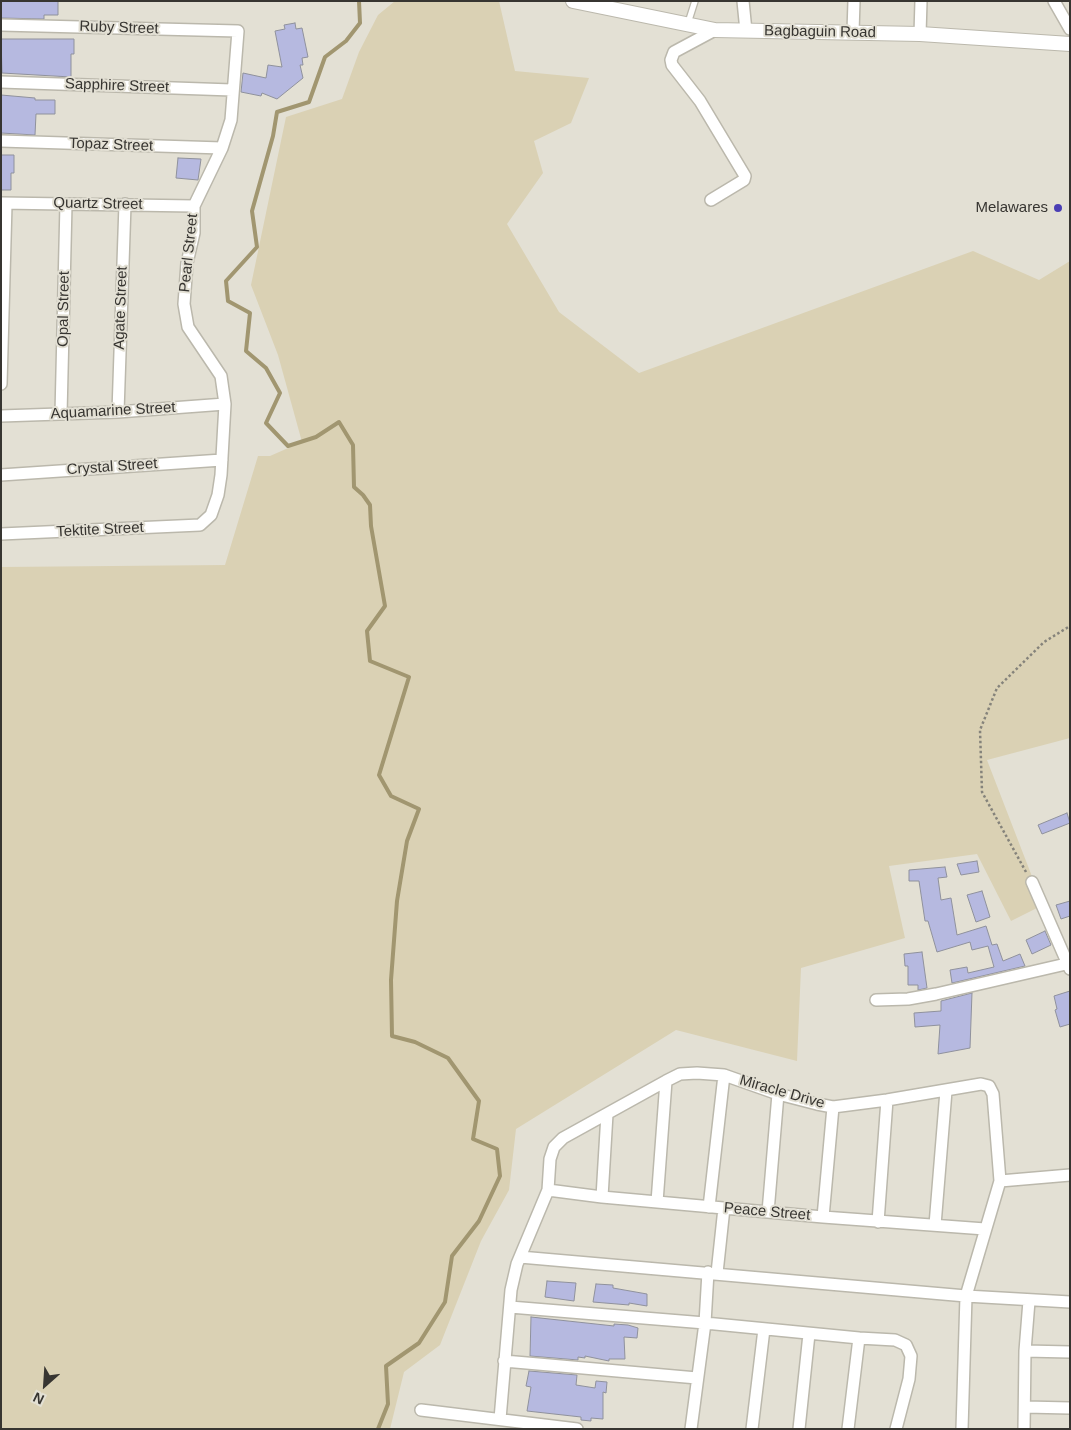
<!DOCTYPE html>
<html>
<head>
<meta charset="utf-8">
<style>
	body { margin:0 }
	#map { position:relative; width:1071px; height:1430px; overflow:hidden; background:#e3e0d4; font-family:Helvetica,sans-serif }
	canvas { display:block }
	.frame { position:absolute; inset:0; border:2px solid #373531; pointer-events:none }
	.north { position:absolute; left:20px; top:1360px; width:50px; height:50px; -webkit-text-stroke:4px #e3e0d4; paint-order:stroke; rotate:206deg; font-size:14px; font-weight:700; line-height:20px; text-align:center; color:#373531 }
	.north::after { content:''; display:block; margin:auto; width:18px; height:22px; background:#373531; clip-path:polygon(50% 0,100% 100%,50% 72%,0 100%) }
</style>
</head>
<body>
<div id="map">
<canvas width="1071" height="1430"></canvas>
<div class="frame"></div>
<div class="north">N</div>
</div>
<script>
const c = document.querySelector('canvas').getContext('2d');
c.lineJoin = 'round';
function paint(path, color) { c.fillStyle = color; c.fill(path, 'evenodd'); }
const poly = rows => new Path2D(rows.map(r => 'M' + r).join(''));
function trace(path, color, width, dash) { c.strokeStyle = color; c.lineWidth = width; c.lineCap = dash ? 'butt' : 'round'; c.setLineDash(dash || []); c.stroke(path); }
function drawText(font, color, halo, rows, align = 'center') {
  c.font = font + ' Helvetica,sans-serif'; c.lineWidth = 4; c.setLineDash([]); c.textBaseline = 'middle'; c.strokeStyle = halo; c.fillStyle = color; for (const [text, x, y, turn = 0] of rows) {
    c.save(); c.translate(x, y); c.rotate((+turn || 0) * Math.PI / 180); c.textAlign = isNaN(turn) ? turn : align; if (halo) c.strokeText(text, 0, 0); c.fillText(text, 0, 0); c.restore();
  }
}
const green = poly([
	[395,1,499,1,515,71,589,78,571,123,534,141,543,173,507,224,559,312,639,373,973,251,1039,280,1070,261,1070,738,987,760,1043,905,1011,921,977,854,889,866,905,938,801,968,797,1061,676,1030,516,1129,509,1190,481,1241,440,1345,404,1372,390,1429,1,1429,1,567,225,565,258,456,270,456,302,442,278,355,251,285,286,117,342,99,359,52,378,15]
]);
const stream = poly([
	[359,1,360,23,346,41,325,57,309,102,277,112,273,136,252,211,257,247,226,281,228,301,250,313,246,351,266,368,280,393,266,423,288,446,316,437,339,422,353,445,354,487,363,495,370,505,371,526,385,606,367,631,370,661,409,677,379,775,391,796,419,809,407,841,397,901,391,980,392,1036,415,1042,448,1058,479,1101,473,1139,497,1149,500,1176,479,1221,452,1256,445,1302,419,1343,386,1366,388,1404,378,1429]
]);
const building = poly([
	[1,1,58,1,58,15,44,15,44,19,1,18,1,1],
	[295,23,296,29,302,28,308,57,302,58,303,65,300,65,303,78,277,99,262,93,261,96,241,92,243,73,266,78,268,65,282,67,275,31,285,29,284,25,295,23],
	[1,39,74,39,74,54,71,54,71,77,2,73,1,39],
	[1,95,35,98,35,100,55,100,55,114,36,114,35,135,1,133,1,95],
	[1,155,14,155,14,173,11,173,11,190,1,190,1,155],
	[178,158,201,159,198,180,176,178,178,158],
	[1067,813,1070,823,1042,834,1038,825,1067,813],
	[977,861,979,872,961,875,957,864,977,861],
	[945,867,947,877,938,878,941,900,951,898,957,935,986,926,992,945,997,944,1003,961,1020,954,1025,966,952,983,950,970,967,967,968,973,994,967,988,946,972,950,970,942,937,952,928,921,925,921,919,881,909,881,909,870,945,867],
	[982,891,990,917,976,922,967,895,982,891],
	[1070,901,1070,916,1061,919,1056,905,1070,901],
	[1045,931,1051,945,1032,954,1026,940,1045,931],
	[922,952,927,988,918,990,918,985,908,985,908,966,905,966,904,954,922,952],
	[1070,991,1070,1024,1060,1027,1055,1010,1057,1009,1054,996,1070,991],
	[972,993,970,1048,938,1054,940,1025,915,1027,914,1013,941,1011,941,1001,972,993],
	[547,1281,576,1283,574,1301,545,1297,547,1281],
	[596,1284,613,1285,613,1288,647,1294,647,1306,629,1303,629,1305,593,1302,596,1284],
	[531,1317,614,1326,614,1324,628,1325,638,1328,637,1338,624,1337,625,1359,609,1359,609,1361,585,1356,585,1358,578,1357,578,1360,530,1356,531,1317],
	[529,1371,577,1375,576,1385,595,1388,596,1381,607,1382,606,1393,603,1392,603,1419,591,1418,591,1421,581,1420,581,1417,527,1411,531,1387,526,1386,529,1371]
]);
const path = poly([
	[1026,872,982,792,980,730,997,688,1044,642,1070,626]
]);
const service = poly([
	[688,23,695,1]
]);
const minor = poly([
	[743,1,746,31],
	[1054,1,1070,29],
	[1,25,238,31,231,120,222,148,194,206,194,233,187,263,184,304,188,327,221,376,225,404,221,475,218,495,211,515,200,525,1,534],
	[853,32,854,1],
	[920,34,921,1],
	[1,82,232,90],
	[1,141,222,148],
	[711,200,744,180,745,176,700,101,672,65,671,60,674,52,715,30],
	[1,203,194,206],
	[1,384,6,204],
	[118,412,125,204],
	[61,414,66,204],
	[1,416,118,412,225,404],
	[1,475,222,460],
	[1032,882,1070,969],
	[876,1000,908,999,936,994,1066,964],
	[1000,1181,1070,1175],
	[548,1190,602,1197,823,1217,985,1229],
	[602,1197,607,1114],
	[657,1202,666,1081],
	[709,1207,724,1075],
	[768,1212,778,1094],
	[823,1217,833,1107],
	[878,1222,887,1100],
	[935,1225,946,1091],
	[520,1257,966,1296,1070,1302],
	[717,1273,724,1208],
	[510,1307,705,1323,859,1338,895,1340,906,1345,911,1356,909,1379,896,1429],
	[1025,1351,1070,1352],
	[504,1361,697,1378],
	[1025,1407,1070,1408],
	[421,1410,577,1429],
	[500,1419,511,1290,517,1264,548,1190,550,1159,554,1147,563,1138,666,1081,680,1074,697,1073,724,1075,778,1094,817,1104,833,1107,887,1100,981,1084,989,1086,993,1094,1000,1181,966,1296,962,1429],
	[691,1429,705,1323,708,1272],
	[752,1429,764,1329],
	[799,1429,809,1334],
	[848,1429,859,1338],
	[1024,1429,1025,1351,1029,1301]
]);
const tertiary = poly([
	[573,1,715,30,920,34,1070,44]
]);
const markers = [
	[1058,208,5,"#4a3eb4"]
];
const streetNames = [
	["Ruby Street",119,28,2],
	["Bagbaguin Road",820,32,1],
	["Sapphire Street",117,86,2],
	["Topaz Street",111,145,2],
	["Quartz Street",98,204,1],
	["Pearl Street",189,253,-84],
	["Agate Street",121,308,-88],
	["Opal Street",64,309,-89],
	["Aquamarine Street",113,411,-3],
	["Crystal Street",112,467,-4],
	["Tektite Street",100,530,-3],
	["Miracle Drive",782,1092,16],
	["Peace Street",767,1212,5]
];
const poiNames = [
	["Melawares",1048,208]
];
paint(green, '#dad1b4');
trace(stream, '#a19670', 4);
paint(building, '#b6b9e0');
trace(building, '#8f919c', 1);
trace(service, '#bbb8ac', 8);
trace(minor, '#bbb8ac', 14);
trace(tertiary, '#bbb8ac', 16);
trace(path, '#85837b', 2.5, [2.5, 2.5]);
trace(service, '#fff', 5.5);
trace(minor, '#fff', 11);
trace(tertiary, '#fff', 14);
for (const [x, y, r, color] of markers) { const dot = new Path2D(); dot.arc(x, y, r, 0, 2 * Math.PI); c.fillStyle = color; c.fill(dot); trace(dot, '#e3e0d4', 2); }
drawText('15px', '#373531', '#e3e0d4', streetNames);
drawText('15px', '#373531', '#e3e0d4', poiNames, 'right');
</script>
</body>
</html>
